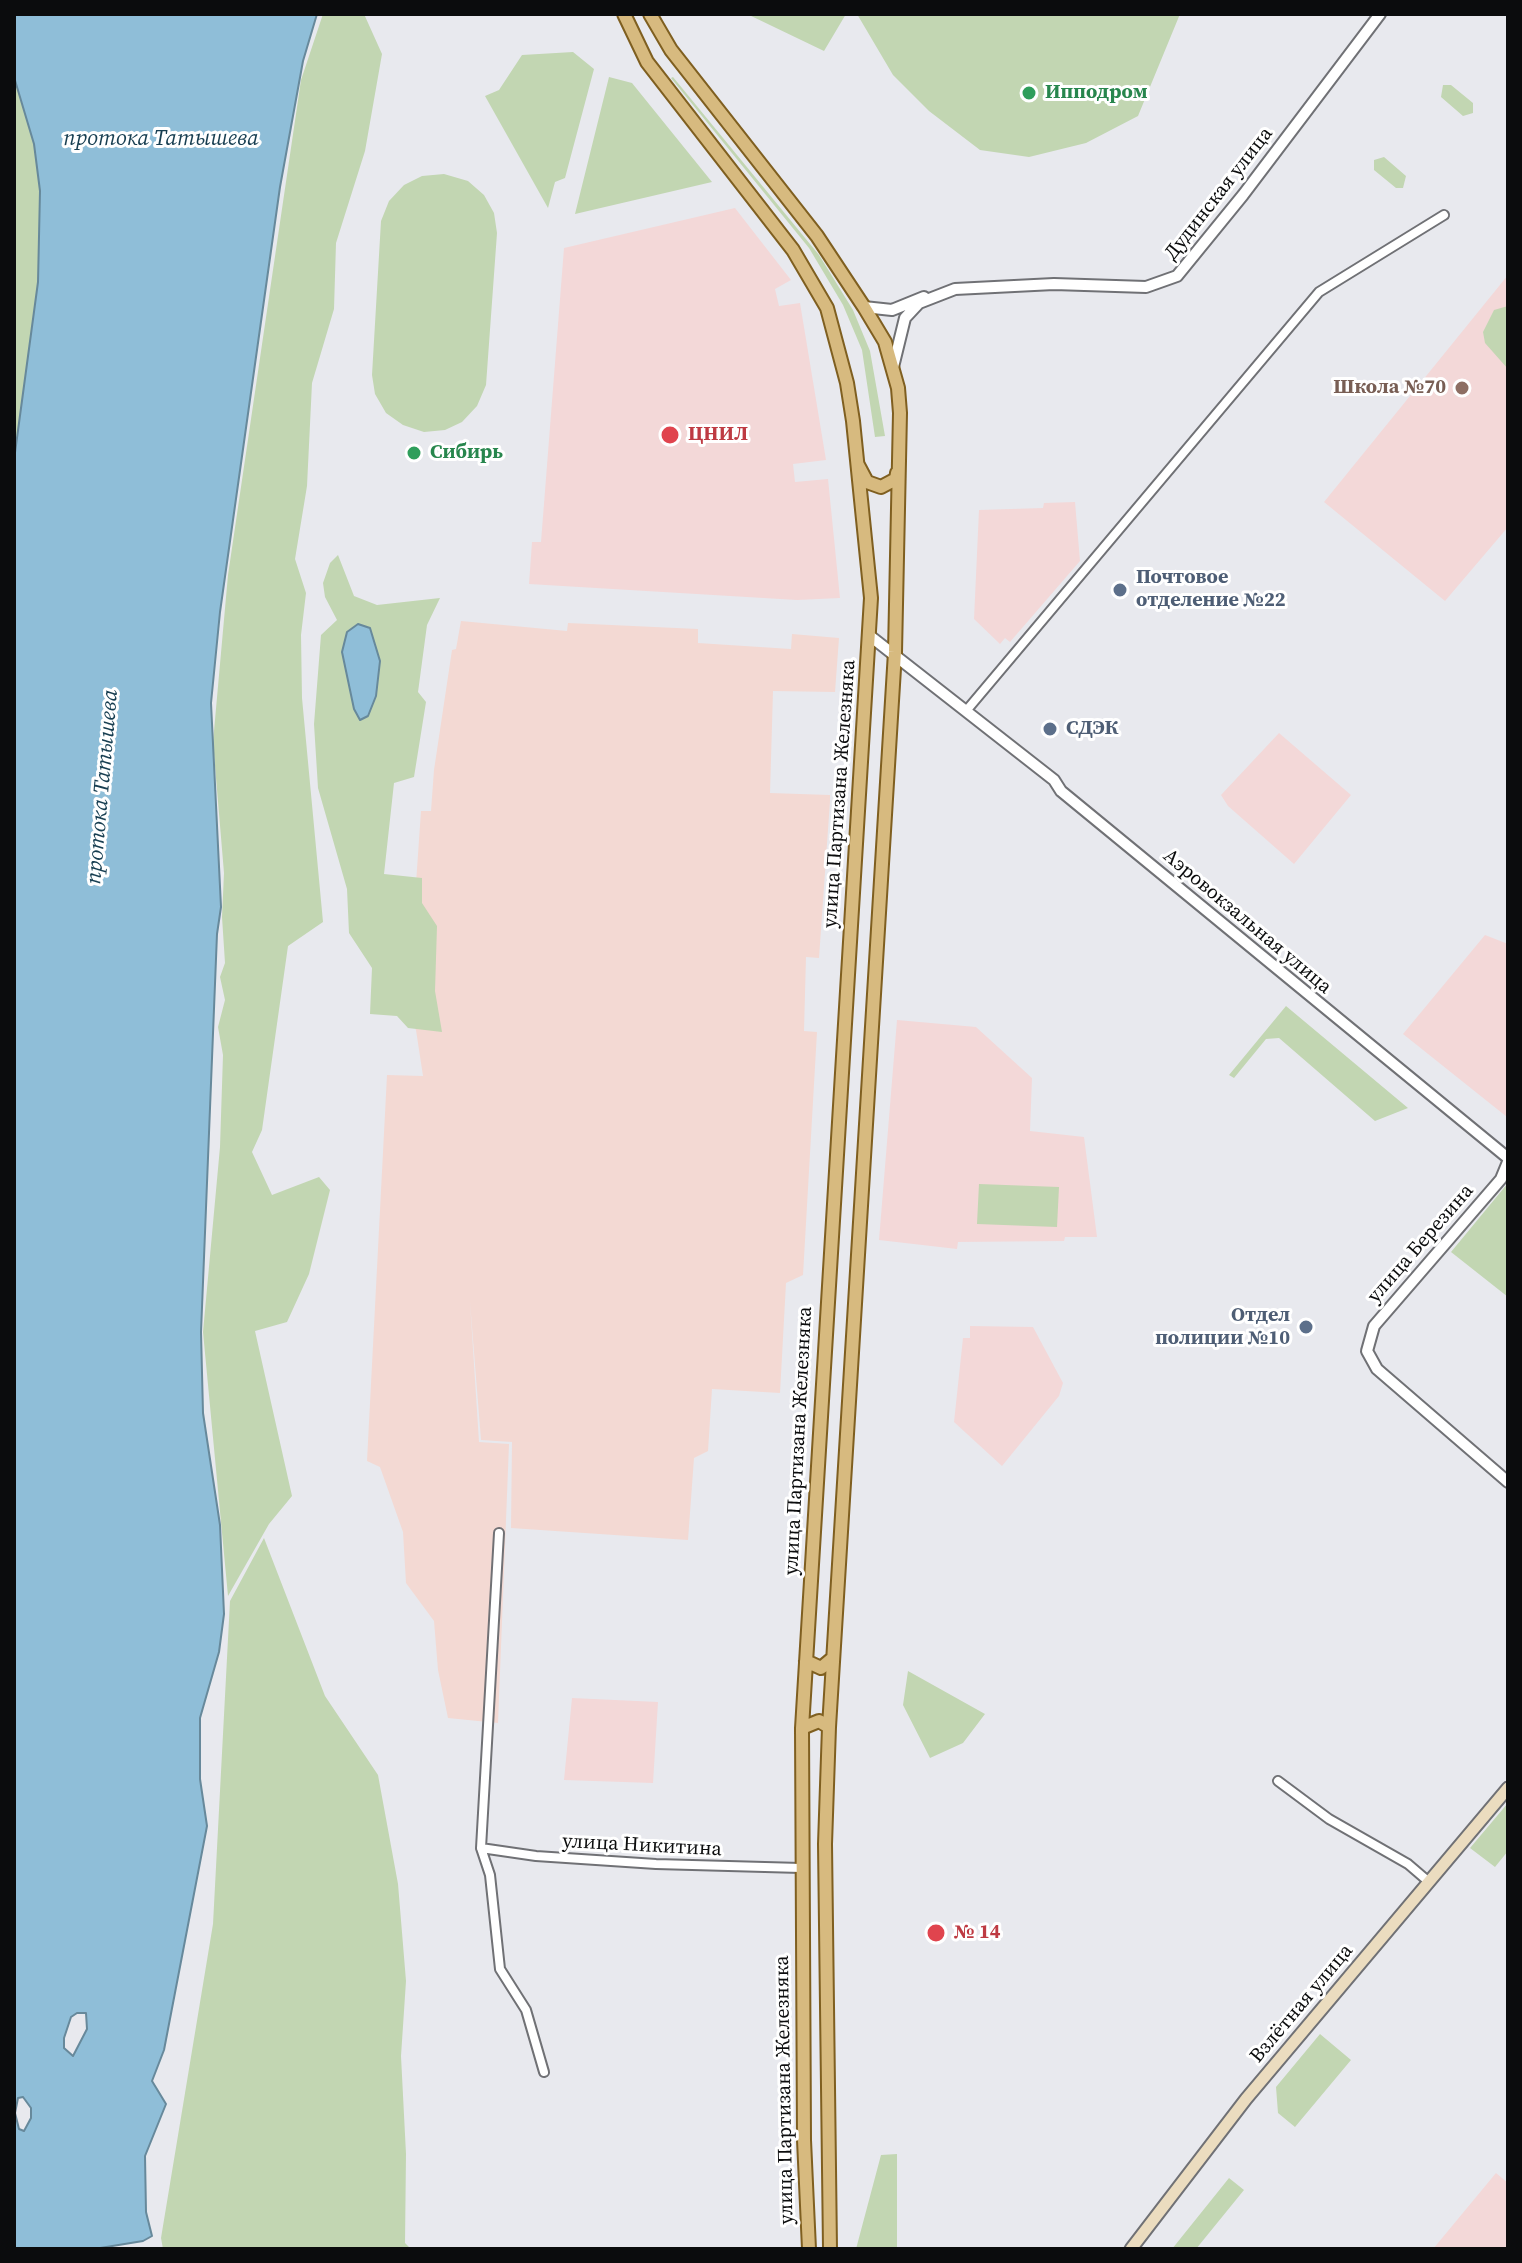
<!DOCTYPE html>
<html>
<head>
<meta charset="utf-8">
<style>
	body { margin:0 }
	#map { position:relative; width:1522px; height:2263px; overflow:hidden; background:#e8e9ee; font-family:"Source Serif 4",serif }
	canvas { display:block }
	.frame { position:absolute; inset:0; border:16px solid #0b0c0d; pointer-events:none }
</style>
</head>
<body>
<div id="map">
<canvas width="1522" height="2263"></canvas>
<div class="frame"></div>
</div>
<script>
const c = document.querySelector('canvas').getContext('2d');
c.lineJoin = 'round';
function paint(path, color) { c.fillStyle = color; c.fill(path, 'evenodd'); }
const poly = rows => new Path2D(rows.map(r => 'M' + r).join(''));
function trace(path, color, width, dash) { c.strokeStyle = color; c.lineWidth = width; c.lineCap = dash ? 'butt' : 'round'; c.setLineDash(dash || []); c.stroke(path); }
function drawText(font, color, halo, rows, align = 'center') {
  c.font = font + ' "Source Serif 4",serif'; c.lineWidth = 6; c.setLineDash([]); c.textBaseline = 'middle'; c.strokeStyle = halo; c.fillStyle = color; for (const [text, x, y, turn = 0] of rows) {
    c.save(); c.translate(x, y); c.rotate((+turn || 0) * Math.PI / 180); c.textAlign = isNaN(turn) ? turn : align; if (halo) c.strokeText(text, 0, 0); c.fillText(text, 0, 0); c.restore();
  }
}
const education = poly([
	[735,208,791,280,775,289,779,306,800,303,826,460,793,464,795,482,828,479,840,598,797,600,529,584,532,542,541,542,564,248],
	[1508,275,1508,527,1445,601,1324,502],
	[1075,502,1080,561,1010,642,1005,638,1000,644,974,619,979,510,1043,508,1044,503],
	[1279,733,1351,795,1294,864,1228,806,1221,795],
	[1485,935,1508,944,1507,1117,1403,1034],
	[897,1020,976,1027,1032,1078,1030,1131,1084,1137,1097,1237,1065,1237,1064,1241,958,1242,957,1249,879,1240],
	[970,1326,1033,1327,1063,1383,1059,1396,1002,1466,954,1422,963,1338,970,1338],
	[572,1698,658,1702,653,1783,564,1780],
	[1496,2173,1508,2183,1508,2249,1433,2249]
]);
const medical = poly([
	[461,621,567,631,568,623,698,629,698,643,791,649,792,634,839,638,835,692,773,691,770,793,830,795,830,801,819,958,806,957,804,1031,817,1032,803,1275,786,1283,780,1393,712,1389,708,1451,694,1458,688,1540,511,1528,512,1442,481,1440,470,1302,479,1442,509,1444,498,1723,448,1718,438,1670,434,1621,406,1583,403,1532,380,1467,367,1461,387,1075,423,1076,416,1030,407,1014,421,811,431,811,434,770,452,650,456,649]
]);
const green = poly([
	[323,14,364,14,382,54,365,151,336,243,334,309,312,383,307,486,295,559,306,593,301,635,302,698,323,922,288,946,262,1130,252,1152,272,1195,319,1177,330,1190,309,1274,287,1322,255,1331,292,1496,269,1524,228,1596,203,1332,220,1147,223,1055,218,1027,225,1000,220,977,225,963,222,917,224,873,213,742,228,575,301,80],
	[747,14,846,14,824,51],
	[857,14,1180,14,1138,116,1086,143,1029,157,980,150,929,111,893,75],
	[573,52,594,69,565,178,555,182,548,208,485,96,499,90,522,55],
	[14,77,34,144,40,191,38,282,14,460],
	[609,77,632,83,712,182,575,214],
	[673,77,819,255,853,310,870,351,885,436,875,437,862,350,843,305,809,248,671,78],
	[1443,85,1451,85,1473,103,1473,113,1463,116,1441,97],
	[1384,157,1406,176,1403,188,1396,188,1374,170,1374,160],
	[444,174,468,181,484,195,494,213,497,233,486,385,477,406,462,422,445,430,424,432,403,425,386,413,375,394,372,375,381,221,389,201,404,185,422,176],
	[1508,306,1508,369,1485,343,1483,332,1494,310],
	[338,555,354,596,377,605,440,598,427,625,418,692,426,702,414,777,394,783,384,874,422,878,422,903,437,926,435,991,442,1032,408,1028,397,1016,370,1014,372,968,349,933,347,889,318,788,314,724,321,635,337,620,325,597,323,583,330,563],
	[1286,1006,1408,1108,1375,1121,1279,1038,1266,1039,1234,1078,1229,1075],
	[1508,1183,1508,1297,1451,1252],
	[979,1184,1059,1187,1057,1227,977,1224],
	[264,1538,325,1696,378,1775,398,1884,406,1981,401,2056,406,2154,405,2243,411,2249,163,2249,161,2238,213,1924,230,1601],
	[908,1671,985,1714,963,1743,930,1758,903,1705],
	[1508,1803,1508,1851,1495,1867,1470,1848],
	[1320,2034,1351,2060,1295,2127,1278,2113,1276,2087],
	[897,2154,897,2249,856,2249,881,2155],
	[1229,2178,1244,2190,1196,2249,1172,2249]
]);
const water = poly([
	[14,14,317,14,303,61,280,187,220,612,211,703,221,907,217,934,201,1332,203,1413,220,1525,224,1614,219,1652,200,1718,200,1779,207,1826,164,2050,152,2081,166,2104,145,2156,146,2212,152,2236,143,2241,94,2249,14,2249,14,460,38,282,40,191,34,144,14,77,14,14],
	[77,2013,86,2013,87,2029,73,2056,64,2048,64,2038,71,2017,77,2013],
	[23,2097,31,2108,31,2118,24,2131,19,2129,15,2113,18,2098,23,2097],
	[358,624,370,628,380,661,376,696,368,716,360,720,354,709,342,652,347,632,358,624]
]);
const minor = poly([
	[966,711,1319,292,1444,215],
	[499,1533,481,1848,490,1875,500,1969,526,2010,544,2072],
	[1278,1781,1329,1819,1408,1864,1429,1882],
	[481,1848,536,1856,656,1864,801,1868]
]);
const tertiary = poly([
	[864,307,892,310,924,297],
	[893,367,905,318,919,303,955,289,1054,284,1146,287,1177,276,1243,195,1380,14],
	[870,636,1054,780,1061,791,1508,1158],
	[1508,1162,1501,1179,1374,1326,1367,1351,1377,1369,1508,1482]
]);
const secondary = poly([
	[1131,2249,1246,2099,1508,1788]
]);
const primary = poly([
	[624,14,647,62,793,250,827,308,847,383,853,421,871,598,802,1728,804,2140,809,2249],
	[650,14,671,50,817,236,864,307,885,342,898,388,900,413,895,652,829,1727,825,1844,830,2249],
	[858,465,867,482,881,487,896,479,897,473],
	[806,1661,821,1668,833,1658],
	[802,1728,819,1721,829,1727]
]);
const markers = [
	[1029,93,8,"#2e9e5b"],
	[1462,388,8,"#8d6e63"],
	[670,435,10,"#e0444e"],
	[414,453,8,"#2e9e5b"],
	[1120,590,8,"#5c6f8a"],
	[1050,729,8,"#5c6f8a"],
	[1306,1327,8,"#5c6f8a"],
	[936,1933,10,"#e0444e"]
];
const leisureNames = [
	["Ипподром",1045,93],
	["Сибирь",430,453]
];
const streetNames = [
	["Дудинская улица",1219,194,-52],
	["улица Партизана Железняка",840,794,-86],
	["Аэровокзальная улица",1247,922,40],
	["улица Березина",1421,1244,-49],
	["улица Партизана Железняка",799,1441,-87],
	["улица Никитина",642,1846,3],
	["Взлётная улица",1302,2004,-50],
	["улица Партизана Железняка",785,2090,-91]
];
const educationNames = [
	["Школа №70",1446,388]
];
const healthNames = [
	["ЦНИЛ",688,435],
	["№ 14",954,1933]
];
const serviceNames = [
	["Почтовое",1136,578],
	["отделение №22",1136,601],
	["СДЭК",1066,729],
	["Отдел",1290,1316,"right"],
	["полиции №10",1290,1339,"right"]
];
const waterNames = [
	["протока Татышева",161,139],
	["протока Татышева",103,787,-85]
];
paint(education, '#f3d8d8');
paint(medical, '#f3d9d3');
paint(green, '#c2d6b2');
paint(water, '#8fbed8');
trace(water, '#67899b', 2);
trace(minor, '#707175', 12);
trace(tertiary, '#707175', 14);
trace(secondary, '#707175', 15);
trace(primary, '#7f5f20', 16);
trace(minor, '#fff', 8);
trace(tertiary, '#fff', 10);
trace(secondary, '#ebdcbf', 11);
trace(primary, '#d7ba7f', 12);
for (const [x, y, r, color] of markers) { const dot = new Path2D(); dot.arc(x, y, r, 0, 2 * Math.PI); c.fillStyle = color; c.fill(dot); trace(dot, '#fff', 3); }
drawText('bold 20px', '#27864d', '#fff', leisureNames, 'left');
drawText('20px', '#0b0c0d', '#fff', streetNames);
drawText('bold 20px', '#785e54', '#fff', educationNames, 'right');
drawText('bold 20px', '#be3a42', '#fff', healthNames, 'left');
drawText('bold 20px', '#4e5e75', '#fff', serviceNames, 'left');
drawText('italic 22px', '#173e51', '#fff', waterNames);
</script>
</body>
</html>
